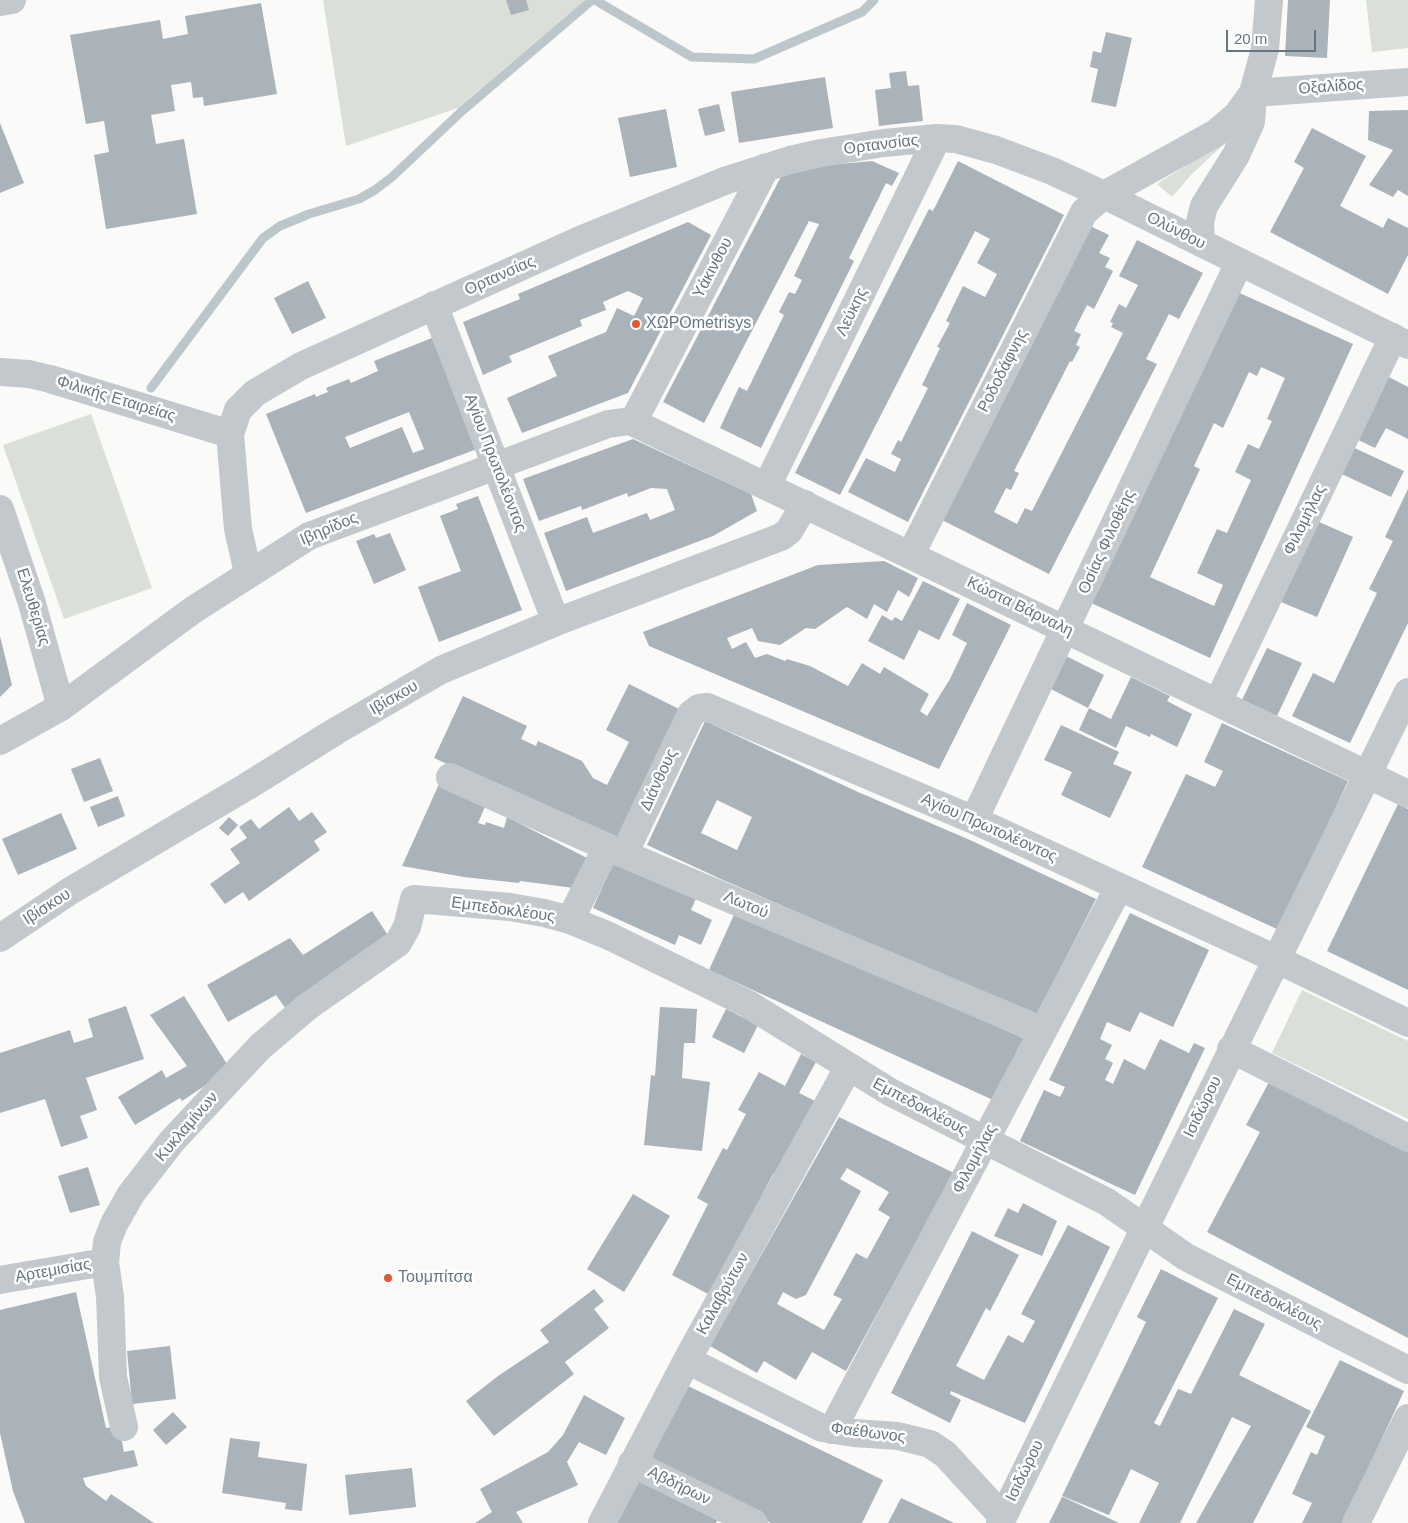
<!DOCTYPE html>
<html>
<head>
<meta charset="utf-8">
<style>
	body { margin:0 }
	#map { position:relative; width:1408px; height:1523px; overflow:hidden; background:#fafaf8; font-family:Helvetica,sans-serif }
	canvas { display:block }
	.scale { position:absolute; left:1226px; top:30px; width:90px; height:22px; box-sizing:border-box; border:2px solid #657683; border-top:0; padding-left:6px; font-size:15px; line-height:18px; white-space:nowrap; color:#657683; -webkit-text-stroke:4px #fff; paint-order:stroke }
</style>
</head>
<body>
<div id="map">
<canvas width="1408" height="1523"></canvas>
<div class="scale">20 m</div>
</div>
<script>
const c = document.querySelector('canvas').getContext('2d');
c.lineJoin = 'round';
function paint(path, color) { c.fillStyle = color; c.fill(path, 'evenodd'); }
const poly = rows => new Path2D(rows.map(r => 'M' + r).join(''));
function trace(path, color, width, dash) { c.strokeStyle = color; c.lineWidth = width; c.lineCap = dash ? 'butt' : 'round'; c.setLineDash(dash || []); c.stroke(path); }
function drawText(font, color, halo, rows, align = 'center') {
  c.font = font + ' Helvetica,sans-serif'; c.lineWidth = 5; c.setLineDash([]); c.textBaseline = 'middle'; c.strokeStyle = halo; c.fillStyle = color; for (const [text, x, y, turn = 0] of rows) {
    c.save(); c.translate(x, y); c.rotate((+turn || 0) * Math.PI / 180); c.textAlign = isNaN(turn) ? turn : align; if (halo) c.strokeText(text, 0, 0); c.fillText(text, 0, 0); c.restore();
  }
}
const green = poly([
	[323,0,585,0,458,108,346,146],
	[1366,0,1408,0,1408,48,1372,52],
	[1225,143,1191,175,1172,197,1157,184,1218,145],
	[91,414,152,588,64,619,3,445],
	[1302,990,1408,1041,1408,1119,1272,1053]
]);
const stream = poly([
	[595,0,692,57,754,59,862,12,874,0],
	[151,388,263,238,280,226,309,214,359,199,375,190,392,177,462,111,592,0]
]);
const building = poly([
	[506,0,526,0,529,10,511,15],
	[1288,0,1330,0,1327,58,1285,56],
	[261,3,277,94,204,106,203,97,193,98,191,82,171,85,175,111,151,115,156,144,184,139,197,214,106,229,94,155,109,152,104,121,86,124,70,35,160,20,163,39,188,34,185,16],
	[1106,32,1132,38,1116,107,1091,102,1098,69,1090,67,1093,51,1101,53],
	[906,71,908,86,919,85,923,121,879,126,875,90,891,88,889,73],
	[825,77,833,128,739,143,731,92],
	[719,104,725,131,705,136,698,109],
	[666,109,677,167,630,177,618,118],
	[1408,110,1408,196,1398,190,1393,197,1369,185,1393,150,1368,140,1369,111],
	[0,123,24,183,0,193],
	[1312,128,1366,156,1340,206,1383,228,1388,218,1408,228,1408,255,1388,294,1270,232,1304,168,1294,162],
	[872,161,899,173,892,186,886,183,849,258,854,261,761,448,720,428,739,387,747,391,784,315,779,312,789,292,795,294,802,280,794,276,819,224,809,221,704,423,663,402,785,169],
	[958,161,1064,215,908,522,848,492,866,458,895,472,901,459,891,454,898,440,901,442,928,388,922,385,940,348,937,347,950,323,946,321,963,286,985,297,997,274,977,263,990,239,975,231,840,495,795,473,929,209,933,211],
	[688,222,711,235,628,393,522,433,507,398,557,376,548,356,606,332,617,308,634,316,643,298,628,291,603,302,606,310,580,320,582,326,509,356,512,362,483,375,463,322,520,299,518,294],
	[1084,223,1109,235,1099,253,1110,258,1105,267,1113,271,1094,309,1087,305,1074,331,1081,334,1076,345,1080,347,1072,362,1070,361,1014,471,1019,473,1011,490,1006,488,994,512,1017,524,1025,508,1032,511,1123,333,1111,327,1113,323,1110,322,1119,304,1126,308,1138,285,1119,276,1137,240,1203,273,1179,319,1169,314,1146,359,1157,364,1049,574,934,516],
	[308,281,326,318,292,334,274,298],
	[1233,290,1353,344,1210,658,1087,601],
	[1261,367,1285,378,1267,419,1272,421,1259,449,1248,444,1235,472,1251,480,1227,533,1217,529,1197,573,1223,585,1214,606,1150,577,1200,469,1194,466,1214,423,1223,428,1249,372,1257,376],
	[432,338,477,449,306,513,266,414,315,394,316,397,328,392,326,388,349,379,351,383,378,371,374,361],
	[409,412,424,449,413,453,402,427,350,448,345,437],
	[1383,374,1408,387,1408,439,1386,428,1375,448,1350,436],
	[633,439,751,494,757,511,713,536,566,591,544,533,587,517,593,533,647,513,650,520,675,510,667,489,651,488,628,497,627,493,582,510,581,506,539,521,523,479],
	[1346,444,1404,471,1391,497,1333,470],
	[1408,489,1408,623,1350,743,1292,716,1313,673,1334,683,1377,593,1369,589,1393,541,1385,537],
	[478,496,522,610,439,642,418,587,461,571,440,516,458,509,456,504],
	[1317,521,1353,537,1317,617,1281,602],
	[390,533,406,570,374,584,356,541,374,534,376,538],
	[884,561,918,578,909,597,898,590,887,612,874,604,867,619,847,607,815,629,806,628,780,645,758,641,752,628,727,638,732,649,746,642,755,658,767,654,785,661,787,659,810,666,848,686,862,663,880,674,884,667,929,694,920,711,927,716,950,679,967,643,952,635,967,603,1011,625,939,769,649,646,643,632,818,565],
	[923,581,960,599,939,640,919,630,904,660,868,641,882,615,892,621,895,617,902,621],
	[0,636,12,685,0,697],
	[1267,648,1302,663,1277,716,1242,700],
	[1062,654,1104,675,1088,708,1045,686],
	[1131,677,1170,696,1167,701,1192,714,1177,747,1151,734,1150,737,1126,726,1116,748,1079,730,1089,708,1111,719],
	[629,684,681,710,617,842,434,758,463,696,527,726,521,739,536,746,538,741,582,761,593,778,607,785,629,742,606,730],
	[705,721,858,792,970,840,1096,899,1036,1016,723,880,647,845],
	[717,800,752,817,737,850,701,833],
	[1222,723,1348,781,1279,930,1142,867,1186,774,1215,787,1223,771,1204,762],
	[1061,725,1119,752,1113,764,1132,772,1110,818,1061,795,1072,772,1044,760],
	[100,758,113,791,84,802,71,769],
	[440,782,487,802,478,823,485,825,486,822,504,828,507,817,587,858,574,888,520,881,519,883,464,877,402,866],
	[118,796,125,816,98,827,90,807],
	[1398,804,1408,809,1408,990,1327,951],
	[289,807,299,821,312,812,327,832,314,841,320,850,249,901,243,892,225,904,210,884,240,863,230,849,247,838,239,827,251,819,259,829],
	[61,813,77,849,18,875,2,839],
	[229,817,238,825,228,836,219,828],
	[615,859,697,896,691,910,712,920,701,945,679,935,675,945,593,908],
	[737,908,1025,1039,993,1100,709,970],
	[372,911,391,940,286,1009,276,995,228,1022,207,985,290,938,303,955],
	[1130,913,1209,950,1173,1027,1140,1012,1130,1032,1107,1022,1100,1039,1112,1045,1105,1059,1113,1063,1105,1080,1113,1084,1124,1059,1145,1070,1160,1039,1189,1053,1194,1043,1205,1048,1135,1195,1020,1141,1044,1090,1060,1097,1065,1087,1049,1080],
	[184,996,230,1069,182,1101,180,1098,135,1125,118,1097,162,1070,166,1078,187,1066,150,1015],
	[126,1006,144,1059,86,1078,97,1110,80,1116,88,1138,61,1147,45,1099,0,1113,0,1053,70,1030,74,1043,93,1037,88,1019],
	[660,1007,697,1009,695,1043,684,1043,682,1078,710,1082,702,1151,644,1145,651,1075,655,1076],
	[726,1009,758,1025,744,1053,712,1037],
	[801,1054,816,1062,799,1093,815,1101,775,1175,773,1174,710,1295,672,1275,708,1204,697,1198,723,1148,727,1150,746,1114,738,1110,759,1072,785,1086],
	[1269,1082,1408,1151,1408,1338,1207,1232,1260,1132,1246,1125],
	[839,1117,954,1173,846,1371,812,1352,796,1380,764,1361,757,1373,710,1346],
	[847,1168,889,1192,878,1210,890,1217,867,1259,856,1253,833,1295,842,1299,824,1330,777,1304,783,1292,796,1299,806,1295,861,1191,840,1179],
	[88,1167,100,1205,70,1213,58,1176],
	[633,1194,670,1216,624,1292,587,1269],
	[1023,1203,1057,1221,1042,1256,994,1236,1008,1208,1018,1213],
	[1068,1225,1110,1247,1025,1423,951,1391,950,1394,961,1400,950,1423,891,1393,972,1231,1019,1255,990,1311,986,1308,956,1366,984,1380,1008,1335,1023,1343,1035,1321,1021,1314],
	[1161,1269,1218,1298,1154,1423,1160,1426,1178,1389,1191,1394,1234,1309,1265,1324,1239,1375,1311,1411,1253,1523,1196,1523,1251,1426,1232,1417,1180,1523,1139,1523,1159,1483,1131,1469,1109,1515,1062,1496,1146,1322,1137,1317],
	[594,1289,604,1301,594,1309,609,1328,565,1362,574,1374,494,1436,466,1401,498,1376,549,1342,540,1330],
	[76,1292,106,1428,119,1426,124,1452,134,1450,138,1466,83,1478,86,1486,106,1501,111,1494,154,1523,25,1523,13,1491,0,1433,0,1310],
	[170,1346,176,1399,132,1404,127,1351],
	[1340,1360,1404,1391,1343,1523,1302,1523,1312,1503,1292,1494,1311,1452,1317,1455,1325,1436,1306,1427],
	[686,1385,883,1480,862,1523,771,1523,726,1498,649,1461],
	[584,1395,625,1418,606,1455,579,1442,567,1462,578,1485,516,1512,523,1523,475,1523,492,1512,480,1489,548,1452,563,1435],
	[173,1412,187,1427,166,1445,153,1430],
	[230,1438,260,1442,258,1457,307,1464,302,1511,285,1509,286,1503,222,1493],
	[412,1468,416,1507,349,1515,345,1475],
	[639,1476,720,1515,716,1523,615,1523],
	[1062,1497,1063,1497,1119,1523,1049,1523],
	[901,1498,929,1511,954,1523,888,1523]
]);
const minor = poly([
	[0,2,12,0],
	[1253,93,1408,82],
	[1201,243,1200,222,1204,206,1236,155,1251,122,1253,93,1265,49,1269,0],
	[434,305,556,622],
	[0,372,29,374,50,379,230,434],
	[633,422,766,167],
	[767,486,937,138],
	[0,509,31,600,61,707],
	[911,554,1084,212,1104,195,1216,133,1238,114,1253,93],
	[248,573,238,529,230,434,238,410,255,393,301,366,580,240,727,180,790,160,821,153,884,143,937,138,956,139,996,150,1052,171,1104,195,1408,345],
	[1218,702,1393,337],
	[0,741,61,707,193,610,309,536,608,424,630,421,1408,794],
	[450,777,607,847,1043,1031],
	[974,820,1239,263],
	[624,854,691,714,699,708,707,707,974,820,1276,959,1408,1023],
	[570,920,607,847],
	[0,938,70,891,246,787,336,731,441,670,556,622,781,537,789,531,805,504],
	[1231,1049,1408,1138],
	[0,1280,105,1262],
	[687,1360,822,1428,854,1433,898,1436,930,1444,945,1454,1003,1517],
	[124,1427,113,1377,110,1297,105,1262,107,1242,114,1224,131,1194,172,1141,260,1047,307,1007,398,943,407,927,414,899,510,907,544,913,570,920,609,936,748,1004,890,1092,1107,1202,1186,1257,1408,1370],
	[832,1430,1119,887],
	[632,1463,754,1523],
	[602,1523,687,1360,848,1068],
	[1000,1523,1408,692],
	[1356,1523,1408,1418]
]);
const markers = [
	[636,324,5,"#e4572e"],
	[388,1278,5,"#e4572e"]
];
const streetNames = [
	["Οξαλίδος",1331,87,-4],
	["Ορτανσίας",881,145,-7],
	["Ολύνθου",1176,231,27],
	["Υάκινθου",713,268,-62],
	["Ορτανσίας",500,276,-24],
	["Λεύκης",852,312,-64],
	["Ροδοδάφνης",1003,371,-63],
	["Φιλικής Εταιρείας",116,399,17],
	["Αγίου Πρωτολέοντος",495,463,69],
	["Φιλομήλας",1305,520,-64],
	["Ιβηρίδος",329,529,-23],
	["Οσίας Φιλοθέης",1107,542,-65],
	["Ελευθερίας",33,607,73],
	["Κώστα Βάρναλη",1020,607,26],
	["Ιβίσκου",394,698,-30],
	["Διάνθους",659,780,-65],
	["Αγίου Πρωτολέοντος",989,828,24],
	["Λωτού",746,905,23],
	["Ιβίσκου",47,907,-33],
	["Εμπεδοκλέους",503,910,8],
	["Εμπεδοκλέους",920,1107,28],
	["Ισιδώρου",1203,1107,-64],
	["Κυκλαμίνων",187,1127,-49],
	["Φιλομήλας",975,1159,-62],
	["Αρτεμισίας",53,1271,-10],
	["Καλαβρύτων",723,1294,-61],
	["Εμπεδοκλέους",1274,1302,27],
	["Φαέθωνος",868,1433,7],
	["Ισιδώρου",1025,1471,-64],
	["Αβδήρων",679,1486,26]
];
const poiNames = [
	["ΧΩΡΟmetrisys",646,324],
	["Τουμπίτσα",398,1278]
];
paint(green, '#dadfd7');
trace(stream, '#bbc7cb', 9);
paint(building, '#aab3b9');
trace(minor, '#c3c8cc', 28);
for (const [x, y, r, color] of markers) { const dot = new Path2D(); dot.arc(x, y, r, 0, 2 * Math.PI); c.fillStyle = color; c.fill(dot); trace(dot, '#fff', 2); }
drawText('16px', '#657683', '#fff', streetNames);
drawText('16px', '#657683', '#fff', poiNames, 'left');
</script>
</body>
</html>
